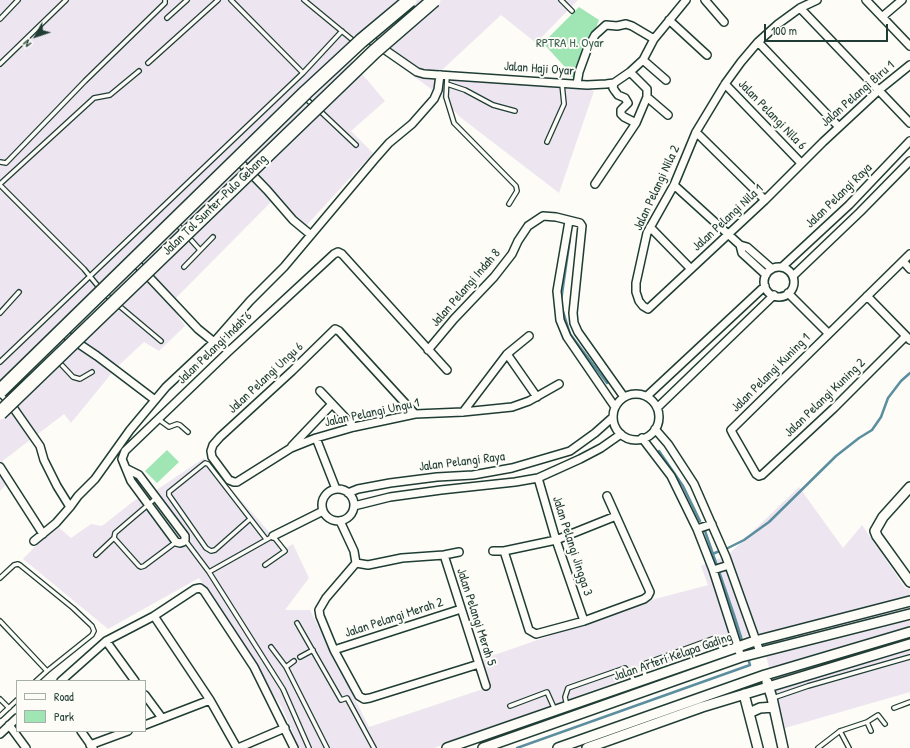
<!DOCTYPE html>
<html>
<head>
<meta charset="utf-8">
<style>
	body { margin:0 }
	#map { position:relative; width:910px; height:748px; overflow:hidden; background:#fdfcf7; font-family:"Patrick Hand",sans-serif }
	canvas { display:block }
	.legend { position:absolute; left:16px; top:680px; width:130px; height:52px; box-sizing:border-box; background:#fdfcf7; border:1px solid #a4b0a9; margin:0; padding:5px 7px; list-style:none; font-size:12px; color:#1f3d34 }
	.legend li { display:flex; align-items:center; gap:8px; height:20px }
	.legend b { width:20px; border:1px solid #a4b0a9 }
	.north { position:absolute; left:16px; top:16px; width:40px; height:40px; -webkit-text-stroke:3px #fdfcf7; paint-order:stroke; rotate:230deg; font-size:11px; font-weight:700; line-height:16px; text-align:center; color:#1f3d34 }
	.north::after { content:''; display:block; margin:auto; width:14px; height:18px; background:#1f3d34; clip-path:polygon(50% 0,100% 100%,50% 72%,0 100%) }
	.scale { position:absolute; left:764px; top:24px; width:124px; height:18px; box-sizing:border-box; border:2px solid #1f3d34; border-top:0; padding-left:5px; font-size:12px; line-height:14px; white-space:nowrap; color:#1f3d34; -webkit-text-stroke:3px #fdfcf7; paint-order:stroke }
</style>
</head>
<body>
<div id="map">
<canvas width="910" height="748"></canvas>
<ul class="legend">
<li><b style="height:5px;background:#fdfcf7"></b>Road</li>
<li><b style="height:11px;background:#9fe6b4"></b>Park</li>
</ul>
<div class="north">N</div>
<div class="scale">100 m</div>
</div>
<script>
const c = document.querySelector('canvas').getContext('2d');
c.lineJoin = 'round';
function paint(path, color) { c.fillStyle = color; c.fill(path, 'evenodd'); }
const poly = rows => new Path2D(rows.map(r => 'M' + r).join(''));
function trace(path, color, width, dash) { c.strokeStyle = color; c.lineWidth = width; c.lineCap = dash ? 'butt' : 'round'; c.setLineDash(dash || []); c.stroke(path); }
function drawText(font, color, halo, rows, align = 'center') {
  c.font = font + ' "Patrick Hand",sans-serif'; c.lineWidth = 4; c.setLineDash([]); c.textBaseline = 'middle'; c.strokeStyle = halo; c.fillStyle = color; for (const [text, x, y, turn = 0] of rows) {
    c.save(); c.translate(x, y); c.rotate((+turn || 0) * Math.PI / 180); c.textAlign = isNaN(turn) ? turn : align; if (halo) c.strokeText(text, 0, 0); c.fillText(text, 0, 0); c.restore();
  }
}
const built = poly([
	[0,0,578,0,536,43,501,15,442,70,566,82,594,91,559,193,460,117,439,95,358,35,342,50,385,101,351,131,373,153,304,228,274,199,170,304,185,326,159,351,144,342,116,368,71,423,64,414,0,463],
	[204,458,284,549,293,544,309,578,285,610,310,610,369,727,489,687,480,660,655,599,708,585,701,566,728,555,799,487,843,548,862,525,906,589,910,588,910,692,785,728,760,633,727,642,434,748,299,748,282,708,199,578,108,629,23,559,56,525,71,538,91,524,102,526,135,500,158,489],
	[0,474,7,484,0,491]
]);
const green = poly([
	[579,7,599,20,577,78,559,75,564,66,543,43],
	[167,450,179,462,157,483,145,471]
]);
const stream = poly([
	[561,301,570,238],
	[562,308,570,334,607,383],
	[659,451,683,486,700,521],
	[705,531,734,615,746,653],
	[726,549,744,540,769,522,836,456,859,438,872,430,881,417,888,398,901,381,910,373],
	[712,554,720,551],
	[517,748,750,665,748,658]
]);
const service = poly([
	[231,0,303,73],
	[304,0,355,42],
	[561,0,572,11],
	[167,18,187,0],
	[0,19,18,0],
	[148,63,218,0],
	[0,64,66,0],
	[447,76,446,97,454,123,516,186,517,191,509,204],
	[447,84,465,90,493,105,515,111],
	[304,97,314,106],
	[319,110,356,145],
	[547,142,564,104,562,84],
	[0,162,6,163,85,81,165,3,165,0],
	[0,184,94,98,110,95,139,71],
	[0,185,84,269,102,291,112,300],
	[175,222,200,250],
	[184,267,213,237],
	[117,304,161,341],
	[0,313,19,292],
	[58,361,73,377,80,379,92,372],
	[0,362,303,73,342,31],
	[158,419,169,427,177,424,180,425,188,432],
	[156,498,115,533,114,538,139,566,141,567,144,566,176,542],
	[250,519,215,550,211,551,206,548,169,495,169,492,205,463,208,464,266,539],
	[185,540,209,572,283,689,309,748],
	[96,555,114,538],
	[209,572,273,536,285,551,265,565],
	[0,578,14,565,18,564,20,565,73,608,92,626,94,631,92,635,47,671,36,681],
	[0,621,47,671],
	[297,623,341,700,347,698,374,748],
	[271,647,286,667,327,748],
	[300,657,313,650],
	[286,667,294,661],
	[645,678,644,664,715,638,723,651],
	[773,698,808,686,910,657],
	[0,699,9,708],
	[510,706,547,692,555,710],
	[567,706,565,697,568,688,625,668,630,674,635,682],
	[894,708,910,702],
	[0,716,17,700],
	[867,722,878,715,885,724],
	[840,731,849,748],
	[818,748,840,731,867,722,871,731]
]);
const minor = poly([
	[705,0,724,22],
	[817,0,800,8,778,24,758,42,741,62,725,84,696,132,674,185,647,233,636,283,636,292,639,301,643,306,648,309,765,200,823,142,879,90,910,65],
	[866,0,910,46],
	[800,8,910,123],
	[882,17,902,0],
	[669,20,707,55],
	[365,36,417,72,424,74,587,85,606,84,614,83,630,72,643,60,654,39,686,0],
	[758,42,839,127],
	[643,60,666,80],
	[630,72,647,89,647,97,668,115],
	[614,83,613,88,615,91,618,95,625,98,628,103,621,110,621,114,624,117,636,123],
	[577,84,579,72,587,50,595,35,606,25,617,26,626,24,632,26,654,39],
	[725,84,801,163],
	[696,132,765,200],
	[236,158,267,190,293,220,311,235],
	[595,184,636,123,647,97],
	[674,185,740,245,747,247,772,269],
	[569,221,557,291,560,320,567,337,615,407],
	[650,227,691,269],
	[740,245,742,253,766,275],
	[133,260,198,329,214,342],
	[903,261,910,269],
	[782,267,849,205,910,141],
	'764 282a15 15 0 1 1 30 0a15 15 0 1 1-30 0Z',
	[793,276,860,212,910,161],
	[788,293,828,333],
	[867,296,910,340],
	[60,331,97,356,155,400],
	[906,336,834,408,762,475,759,476,756,474,733,434,731,430,910,254],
	[428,350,454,319,494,277,512,254,518,241,528,226,543,216,556,217,580,223,582,226,573,313,574,323,578,332,624,397],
	[507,354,537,397],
	[0,391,10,403,40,446,44,460,57,486,70,507],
	[320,391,354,427],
	'613 417a23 23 0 1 1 46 0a23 23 0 1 1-46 0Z',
	[647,396,765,286],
	[657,408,774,295],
	[463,412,507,354,529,336],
	[415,414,339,331,335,329,292,371,220,437,213,445,211,451,212,457,229,480,234,482,237,482,291,448,316,438,354,427,415,414,463,412,512,407,529,401,559,384],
	[655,429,668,444,694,484,726,557,760,652],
	[316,438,336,489],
	[642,438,671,476,697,529,713,570,741,657],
	[292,446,332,404],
	[0,467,43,534],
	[127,469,139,475,185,536,185,540,183,542,180,543,176,542,131,481,122,459,125,451,228,352,334,254,338,252,342,254,447,370],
	[538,478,556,540,584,621],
	'322 505a16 16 0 1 1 32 0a16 16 0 1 1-32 0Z',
	[348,493,358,489,390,483,437,477,473,475,512,468,570,451,595,433,613,417],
	[354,506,390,497,441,490,515,482,538,478,580,459,601,448,621,434],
	[340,521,354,551,356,563],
	[697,529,712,524],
	[273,536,323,511],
	[34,541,56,523,70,507,78,496,95,479,130,430,166,387,214,342,250,301,284,267,374,160,389,143,412,124,434,99,438,90,440,75],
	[493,551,504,551,556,540,616,516],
	[504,551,529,630,536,634,584,621,644,599,648,596,650,592,607,496],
	[459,552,444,555,402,558,368,565,356,563,326,598,319,610,320,616,334,650,359,696,364,699,370,698,479,664],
	[444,555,486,686],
	[713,570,729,565],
	[154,616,210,700,237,748],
	[106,641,135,681],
	[334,650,461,609],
	[61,681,106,641,154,616,195,589,200,588,204,591,254,667,294,748],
	[145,695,162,718],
	[9,725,26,748],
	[145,725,210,700],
	[81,731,93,748],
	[0,734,17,718],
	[90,745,128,731],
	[238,748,285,728]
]);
const tertiary = poly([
	[910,487,883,517,875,531,877,536,910,582],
	[767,682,772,698,783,748],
	[744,694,758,748],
	[749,713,760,708,774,707],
	[447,748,755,641,910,601],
	[483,748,741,657,910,614],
	[558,748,765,675,910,632],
	[587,748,702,707,910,644]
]);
const motorwayBridge = poly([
	[0,391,306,92,361,41,410,0],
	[0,413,374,52,434,0]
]);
const parkNames = [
	["RPTRA H. Oyar",570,44]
];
const streetNames = [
	["Jalan Haji Oyar",539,69,4],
	["Jalan Pelangi Biru 1",858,94,-41],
	["Jalan Pelangi Nila 6",772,115,46],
	["Jalan Pelangi Nila 2",657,188,-65],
	["Jalan Pelangi Raya",839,196,-44],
	["Jalan Tol Sunter–Pulo Gebang",215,205,-44],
	["Jalan Pelangi Nila 1",728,218,-43],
	["Jalan Pelangi Indah 8",466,288,-49],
	["Jalan Pelangi Indah 6",215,348,-44],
	["Jalan Pelangi Kuning 1",771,373,-45],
	["Jalan Pelangi Ungu 6",266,378,-43],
	["Jalan Pelangi Kuning 2",825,398,-44],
	["Jalan Pelangi Ungu 1",372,413,-12],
	["Jalan Pelangi Raya",462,462,-7],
	["Jalan Pelangi Jingga 3",572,546,72],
	["Jalan Pelangi Merah 5",476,617,72],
	["Jalan Pelangi Merah 2",394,618,-18],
	["Jalan Arteri Kelapa Gading",673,657,-19]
];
paint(built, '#ede6f0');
paint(green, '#9fe6b4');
trace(stream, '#5b8e9e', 2.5);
trace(service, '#1f3d34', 6);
trace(minor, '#1f3d34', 10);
trace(tertiary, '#1f3d34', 12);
trace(service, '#fdfcf7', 3.5);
trace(minor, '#fdfcf7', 7);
trace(tertiary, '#fdfcf7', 9);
trace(motorwayBridge, '#1f3d34', 16, []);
trace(motorwayBridge, '#fdfcf7', 13);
drawText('13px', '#395f4e', '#fdfcf7', parkNames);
drawText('13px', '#1f3d34', '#fdfcf7', streetNames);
</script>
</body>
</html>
